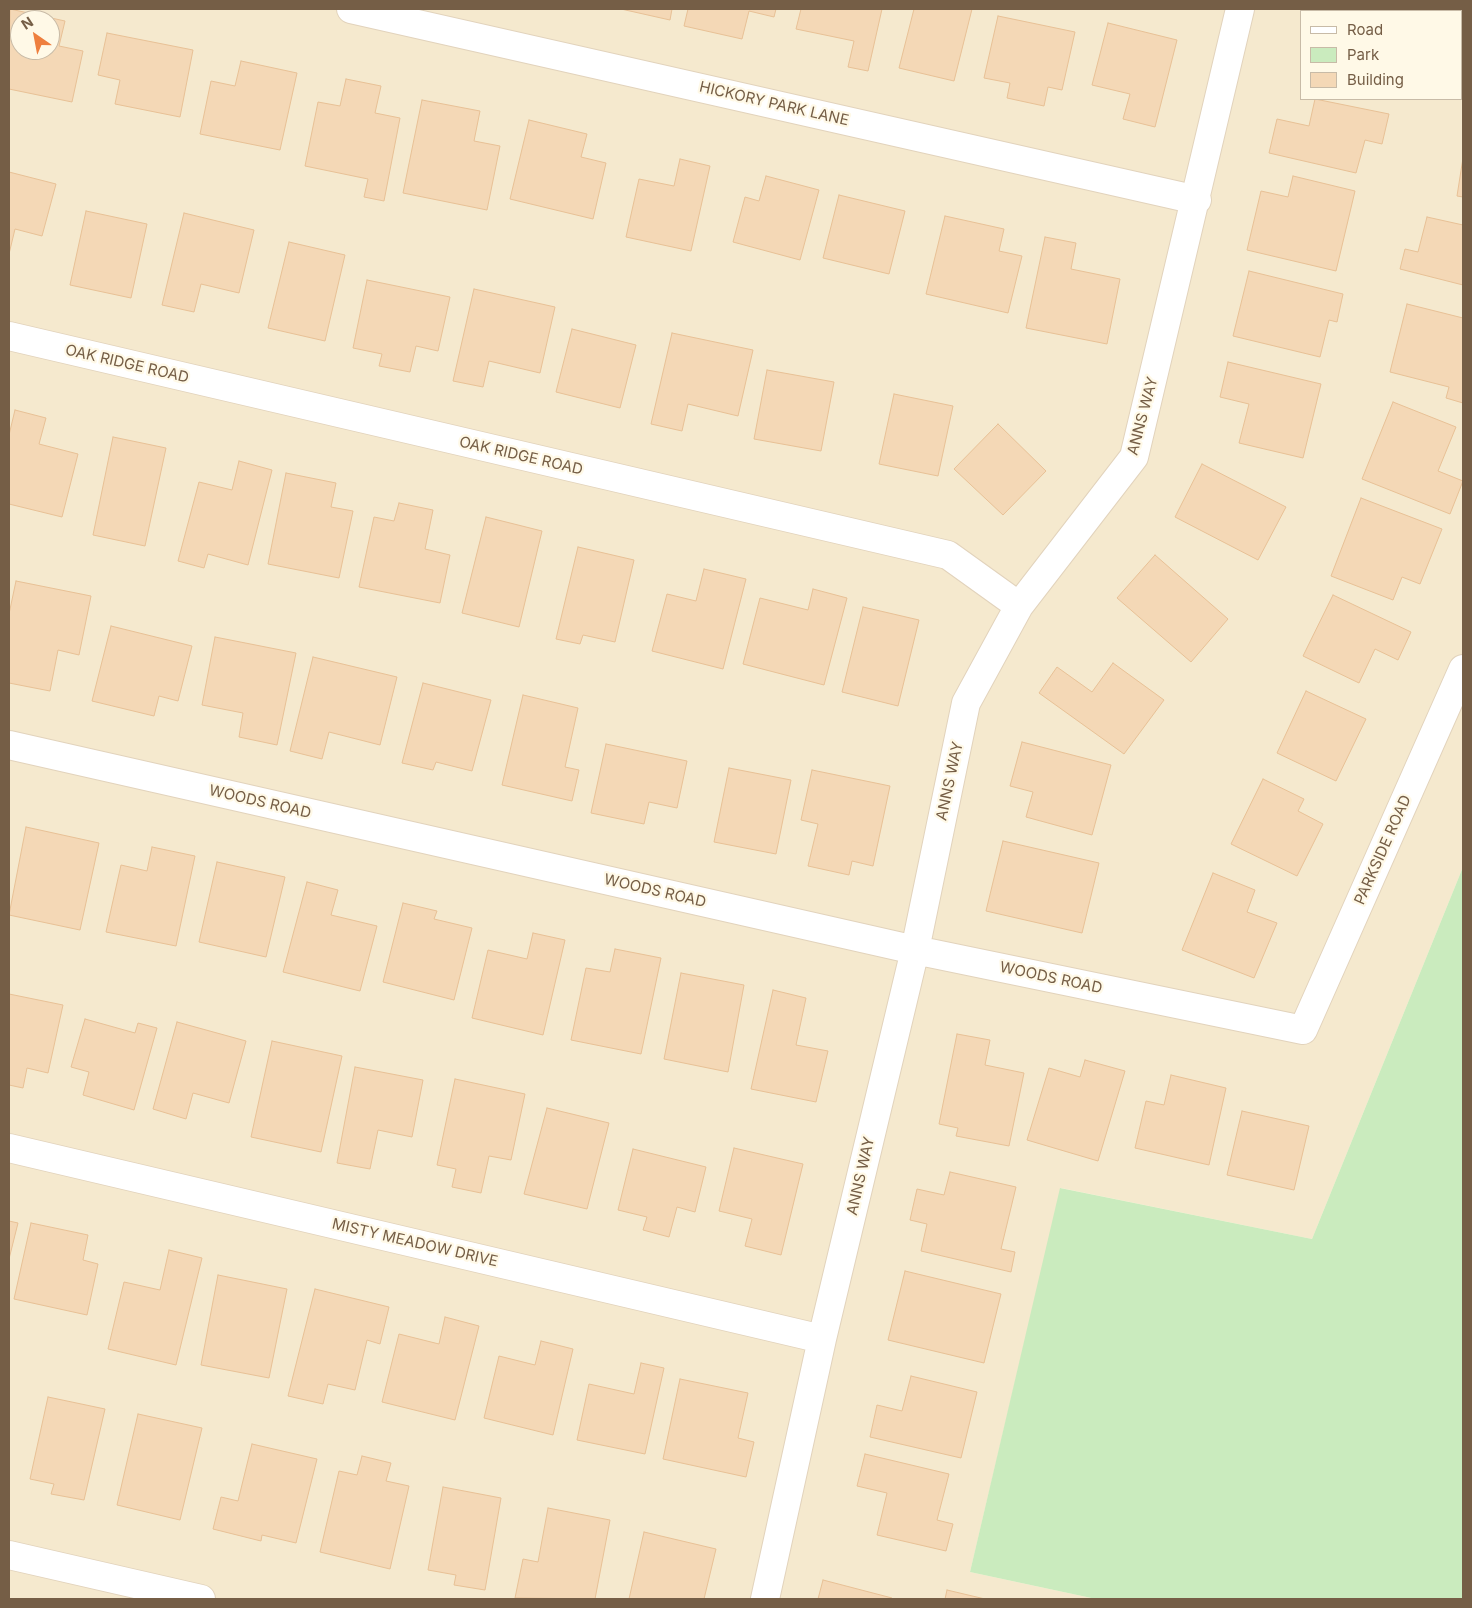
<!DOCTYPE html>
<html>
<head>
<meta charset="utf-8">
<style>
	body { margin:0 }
	#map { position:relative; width:1472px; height:1608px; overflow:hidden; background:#fdf6e0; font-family:Inter,sans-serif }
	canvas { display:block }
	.frame { position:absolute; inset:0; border:10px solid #755e46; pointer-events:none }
	.legend { position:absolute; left:1300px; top:10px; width:162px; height:90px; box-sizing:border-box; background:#fff9e7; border:1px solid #c8bba7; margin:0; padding:6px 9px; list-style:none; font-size:15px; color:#755e46 }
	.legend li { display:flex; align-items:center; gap:10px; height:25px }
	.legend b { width:25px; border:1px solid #c8bba7 }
	.north { position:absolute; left:10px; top:10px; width:50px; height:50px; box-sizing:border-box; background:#fff9e7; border:1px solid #c8bba7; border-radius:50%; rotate:327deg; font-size:14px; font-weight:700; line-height:20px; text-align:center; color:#755e46 }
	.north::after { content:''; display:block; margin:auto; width:18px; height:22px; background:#ee7f3e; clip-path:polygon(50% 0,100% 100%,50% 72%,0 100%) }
</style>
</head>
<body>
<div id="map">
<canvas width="1472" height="1608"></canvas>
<div class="frame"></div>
<ul class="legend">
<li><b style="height:6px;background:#fff"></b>Road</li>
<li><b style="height:14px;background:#caebbe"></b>Park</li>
<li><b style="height:14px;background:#f4d8b6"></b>Building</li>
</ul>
<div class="north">N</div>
</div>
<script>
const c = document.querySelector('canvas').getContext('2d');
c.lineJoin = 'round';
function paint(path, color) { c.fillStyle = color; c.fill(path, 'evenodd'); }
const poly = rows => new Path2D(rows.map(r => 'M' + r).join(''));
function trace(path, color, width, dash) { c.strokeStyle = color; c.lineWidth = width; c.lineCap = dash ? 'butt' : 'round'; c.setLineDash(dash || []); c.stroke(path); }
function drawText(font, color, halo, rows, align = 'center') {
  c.font = font + ' Inter,sans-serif'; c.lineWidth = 4.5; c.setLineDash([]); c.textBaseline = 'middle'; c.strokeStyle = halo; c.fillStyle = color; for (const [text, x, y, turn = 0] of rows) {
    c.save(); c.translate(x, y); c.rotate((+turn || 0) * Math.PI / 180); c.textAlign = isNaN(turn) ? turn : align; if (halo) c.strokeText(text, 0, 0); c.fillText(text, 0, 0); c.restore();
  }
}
const residential = poly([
	[9,9,1463,9,1463,867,1312,1239,1061,1188,970,1572,1096,1599,9,1599],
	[1301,11,1461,11,1461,99,1301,99],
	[20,20,50,20,50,50,20,50]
]);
const green = poly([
	[1463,867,1463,1599,1096,1599,970,1572,1060,1188,1312,1239]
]);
const building = poly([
	[10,9,65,21,59,46,83,51,72,102,9,89,10,9],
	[20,20,50,20,50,50,20,50,20,20],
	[621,9,672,9,670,20,621,9],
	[688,9,776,9,774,17,749,11,742,39,684,26,688,9],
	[801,9,882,9,868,71,848,67,854,41,796,29,801,9],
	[914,9,972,9,954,81,899,68,914,9],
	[1314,9,1392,9,1391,11,1313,11,1314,9],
	[998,16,1075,32,1062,90,1048,87,1044,106,1007,98,1010,83,984,78,998,16],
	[1108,23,1177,40,1155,127,1123,119,1130,94,1092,85,1108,23],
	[107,33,193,50,180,117,115,104,120,80,98,75,107,33],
	[241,61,297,73,280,150,200,134,211,81,235,86,241,61],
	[346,79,381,86,375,113,400,118,384,201,364,197,368,179,305,166,318,102,340,106,346,79],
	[1315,99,1389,114,1382,144,1365,140,1356,173,1269,153,1277,119,1309,126,1315,99],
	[422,100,480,111,474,141,500,146,487,210,403,193,422,100],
	[529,120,587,134,581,157,606,163,593,219,510,199,529,120],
	[1463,158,1463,197,1457,196,1463,158],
	[680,159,710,166,691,251,626,237,639,179,674,186,680,159],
	[9,172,56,184,42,236,15,229,9,254,9,172],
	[766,176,819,190,800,260,733,242,745,197,759,201,766,176],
	[1293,176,1355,191,1336,271,1247,250,1261,191,1288,197,1293,176],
	[839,195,905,211,889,274,823,258,839,195],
	[86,211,147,224,131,298,70,285,86,211],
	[184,213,254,230,239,293,201,284,194,312,162,305,184,213],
	[945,216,1004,229,999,251,1022,256,1008,313,926,294,945,216],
	[1427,217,1463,225,1463,285,1400,269,1405,249,1418,252,1427,217],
	[1045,237,1076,243,1071,269,1120,279,1107,344,1026,328,1045,237],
	[289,242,345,255,325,341,268,328,289,242],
	[1249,271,1343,294,1337,322,1329,320,1320,357,1233,336,1249,271],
	[367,280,450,297,438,351,416,346,410,372,379,366,382,354,353,348,367,280],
	[474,289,555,307,540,373,489,361,483,387,453,381,474,289],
	[1407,304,1463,318,1463,403,1446,398,1449,387,1390,372,1407,304],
	[572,329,636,345,620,408,556,392,572,329],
	[672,333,753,350,738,416,688,404,682,431,651,424,672,333],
	[1228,362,1321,384,1303,458,1239,443,1249,404,1220,397,1228,362],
	[767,370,834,382,821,451,754,439,767,370],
	[894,394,953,406,938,476,879,464,894,394],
	[1393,402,1456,427,1438,471,1463,481,1450,514,1362,479,1393,402],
	[15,410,46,418,39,444,78,454,62,517,9,504,9,435,15,410],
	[998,424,1046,471,1003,515,954,469,998,424],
	[113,437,166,448,145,546,93,535,113,437],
	[239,461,272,470,248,565,208,554,204,568,178,561,199,482,232,490,239,461],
	[1202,464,1286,507,1258,560,1175,517,1202,464],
	[286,473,336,483,331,507,353,511,339,578,268,564,286,473],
	[1361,498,1442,529,1420,584,1402,577,1393,600,1331,576,1361,498],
	[399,503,433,510,425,549,450,555,440,603,359,587,374,517,394,521,399,503],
	[486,517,542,531,519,627,462,613,486,517],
	[578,547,634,560,615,642,583,635,580,644,556,639,578,547],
	[1155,555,1228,619,1191,662,1117,598,1155,555],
	[704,569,746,579,723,669,652,651,667,594,696,601,704,569],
	[16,581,91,596,79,655,58,650,50,691,9,683,9,614,16,581],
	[813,589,847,598,824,685,743,664,760,598,808,610,813,589],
	[1333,595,1411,632,1398,660,1375,649,1359,683,1303,656,1333,595],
	[863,607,919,620,898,706,842,692,863,607],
	[111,626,192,646,178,701,159,696,154,716,92,701,111,626],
	[215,637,296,653,277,745,239,737,243,713,202,705,215,637],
	[313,657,397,677,380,745,329,732,322,759,290,751,313,657],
	[1113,663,1164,700,1124,754,1039,693,1057,667,1092,692,1113,663],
	[423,683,491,700,472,771,436,762,433,770,402,763,423,683],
	[1306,691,1366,719,1336,781,1277,753,1306,691],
	[523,695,578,708,565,767,579,770,572,801,502,785,523,695],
	[1022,742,1111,765,1092,835,1026,817,1033,792,1010,786,1022,742],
	[606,744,687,761,677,808,649,802,644,824,591,813,606,744],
	[729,768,791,780,776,854,714,842,729,768],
	[812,770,890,786,873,866,852,861,849,875,808,866,818,824,801,820,812,770],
	[1263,779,1304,799,1298,811,1323,824,1297,876,1231,844,1263,779],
	[26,827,99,843,80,930,9,915,26,827],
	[1003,841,1099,863,1082,933,986,911,1003,841],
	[152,847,195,856,176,946,106,932,121,865,147,871,152,847],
	[217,862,285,877,266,957,199,942,217,862],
	[1213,873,1255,890,1247,912,1277,923,1254,978,1182,950,1213,873],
	[307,882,338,890,331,915,377,926,360,991,283,972,307,882],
	[403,903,437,911,434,919,472,928,454,1000,383,982,403,903],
	[533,933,565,940,543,1035,472,1018,488,950,527,959,533,933],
	[615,949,661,958,641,1054,571,1040,586,968,610,972,615,949],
	[681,973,744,985,728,1072,664,1059,681,973],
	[773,990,806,998,796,1045,828,1051,816,1102,751,1089,773,990],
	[9,994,63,1005,48,1073,27,1068,23,1088,9,1085,9,994],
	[85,1019,135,1033,138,1023,157,1028,134,1110,83,1095,89,1072,71,1067,85,1019],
	[177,1022,246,1041,229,1103,193,1093,186,1119,153,1109,177,1022],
	[957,1034,990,1040,985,1065,1024,1073,1009,1146,956,1136,958,1128,939,1124,957,1034],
	[272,1041,342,1056,321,1152,251,1137,272,1041],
	[1085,1060,1125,1071,1098,1161,1027,1140,1049,1068,1080,1077,1085,1060],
	[355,1067,423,1080,412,1137,378,1130,370,1169,337,1163,355,1067],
	[1171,1075,1226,1088,1209,1165,1135,1148,1146,1101,1164,1105,1171,1075],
	[455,1079,525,1094,511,1160,489,1156,481,1193,452,1187,456,1169,437,1165,455,1079],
	[547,1108,609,1123,587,1209,524,1194,547,1108],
	[1242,1111,1309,1126,1294,1190,1227,1175,1242,1111],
	[734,1148,803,1164,781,1255,745,1246,752,1219,719,1211,734,1148],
	[633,1149,706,1167,695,1212,677,1207,669,1237,643,1230,647,1217,618,1210,633,1149],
	[950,1172,1016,1187,1001,1249,1015,1252,1011,1272,921,1251,927,1224,910,1220,917,1189,944,1195,950,1172],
	[9,1221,18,1223,9,1259,9,1221],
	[31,1223,88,1235,83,1260,98,1264,87,1315,14,1299,31,1223],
	[169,1250,202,1258,176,1365,108,1349,124,1282,160,1290,169,1250],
	[905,1271,1001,1294,984,1363,888,1340,905,1271],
	[218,1275,287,1289,269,1378,201,1365,218,1275],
	[315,1289,389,1307,380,1344,367,1340,355,1390,328,1384,323,1404,288,1396,315,1289],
	[445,1317,479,1326,455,1420,382,1402,399,1334,439,1344,445,1317],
	[541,1341,573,1349,553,1435,484,1418,499,1356,535,1365,541,1341],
	[641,1363,664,1368,645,1454,577,1440,589,1384,634,1394,641,1363],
	[911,1376,977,1392,961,1458,870,1437,877,1405,902,1411,911,1376],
	[680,1379,748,1393,738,1438,754,1442,746,1477,663,1459,680,1379],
	[48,1397,105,1409,84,1500,51,1494,54,1484,30,1479,48,1397],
	[138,1414,202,1428,180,1520,117,1505,138,1414],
	[252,1444,317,1459,296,1543,262,1535,261,1541,213,1529,221,1497,238,1501,252,1444],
	[865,1454,949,1474,937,1520,953,1524,946,1551,877,1535,887,1493,857,1486,865,1454],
	[362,1456,391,1463,386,1481,409,1486,390,1569,320,1552,339,1471,357,1475,362,1456],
	[443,1487,501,1498,485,1590,454,1585,456,1575,428,1570,443,1487],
	[548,1508,610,1520,595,1599,515,1598,523,1559,538,1562,548,1508],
	[644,1532,716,1549,704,1599,629,1599,644,1532],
	[823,1580,892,1598,892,1599,818,1599,823,1580],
	[947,1590,985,1599,945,1599,947,1590]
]);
const minor = poly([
	[351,9,1197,200],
	[9,336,948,555,1019,606],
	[9,745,915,950,1303,1030,1463,669],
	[9,1148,822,1339],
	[9,1555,201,1599],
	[765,1599,822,1339,915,950,966,703,1019,606,1134,457,1240,9]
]);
const streetNames = [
	["HICKORY PARK LANE",774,104,13],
	["OAK RIDGE ROAD",127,364,13],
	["ANNS WAY",1143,416,-75],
	["OAK RIDGE ROAD",521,456,13],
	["ANNS WAY",950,781,-78],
	["WOODS ROAD",260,802,13],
	["PARKSIDE ROAD",1383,850,-66],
	["WOODS ROAD",655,891,13],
	["WOODS ROAD",1051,978,12],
	["ANNS WAY",861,1176,-77],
	["MISTY MEADOW DRIVE",415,1243,13]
];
paint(residential, '#f5e9ce');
paint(green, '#caebbe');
paint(building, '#f4d8b6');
trace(building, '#e8c196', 1);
trace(minor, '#e2d3bc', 30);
trace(minor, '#fff', 28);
drawText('15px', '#755e46', '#fff9e7', streetNames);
</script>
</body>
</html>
